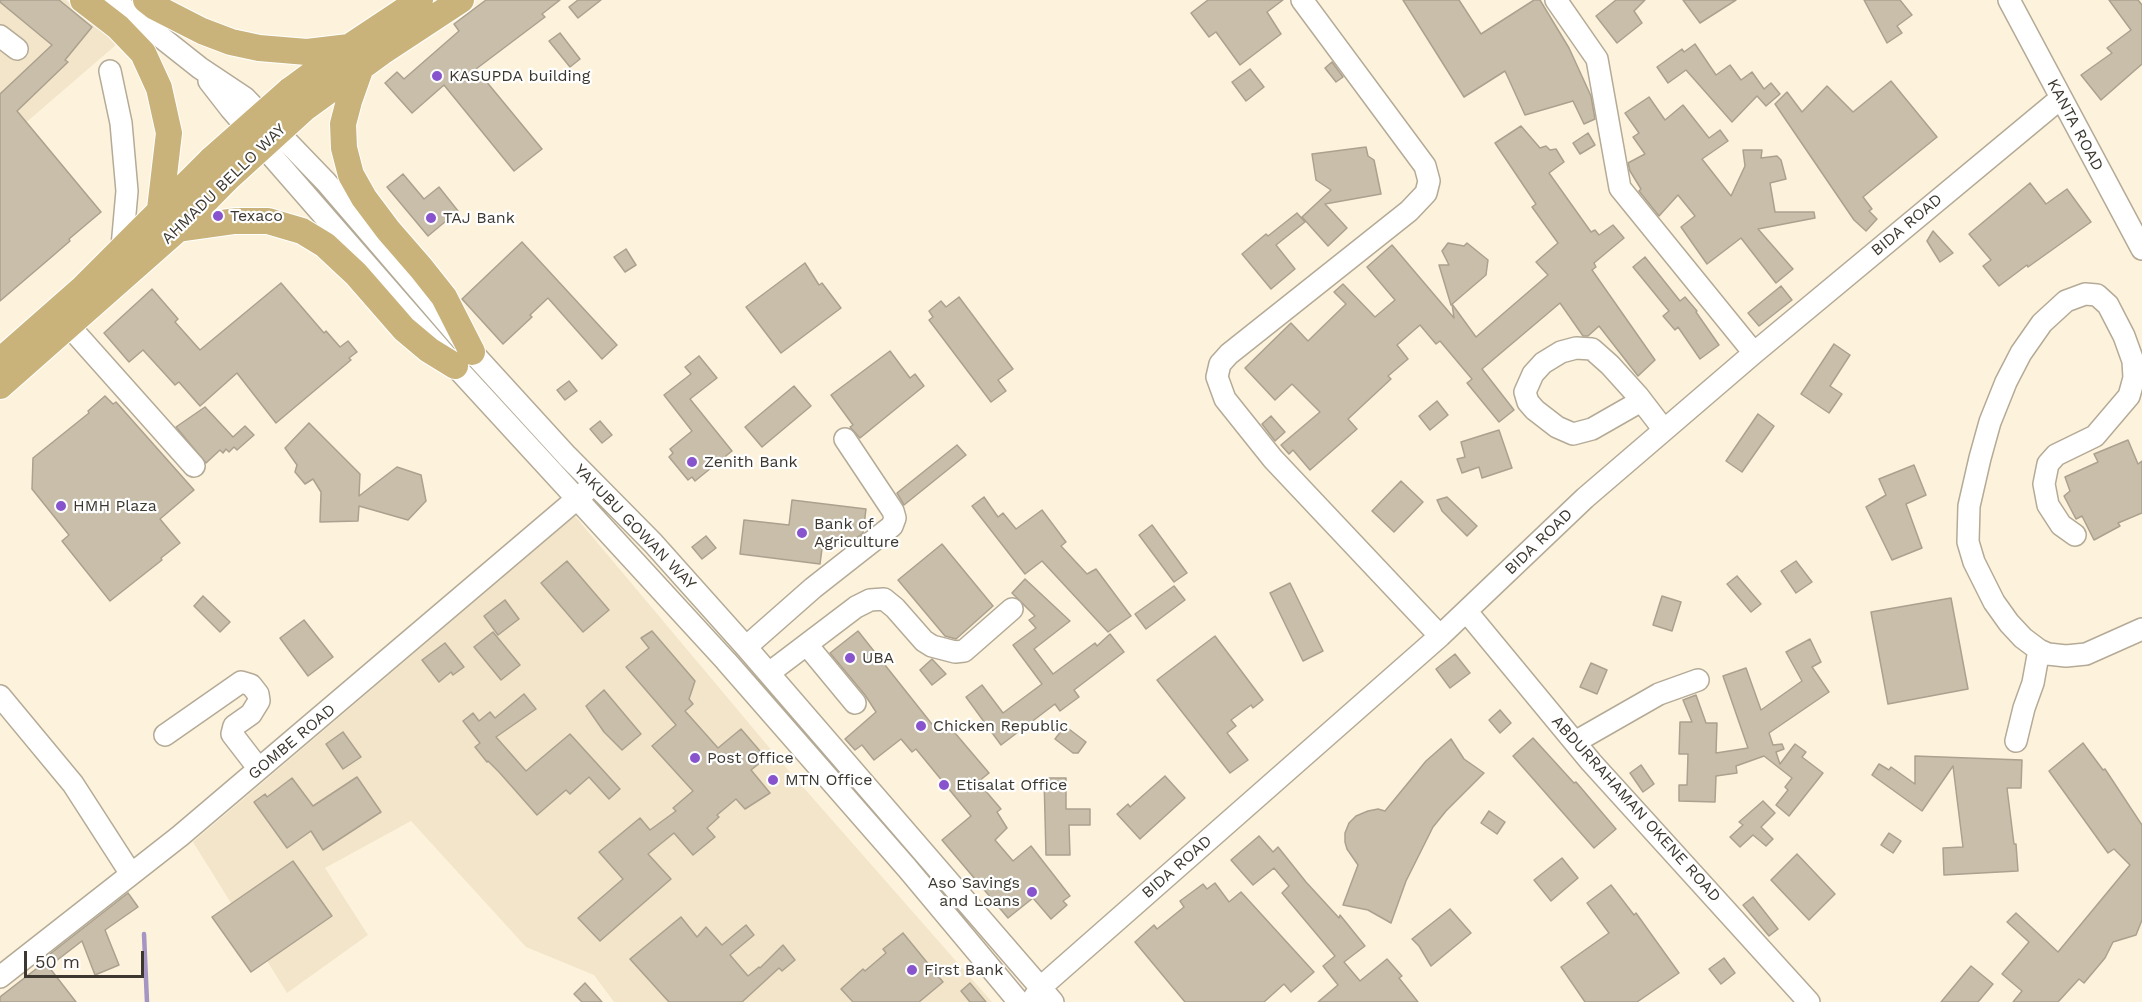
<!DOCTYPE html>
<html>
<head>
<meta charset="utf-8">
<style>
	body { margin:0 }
	#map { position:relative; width:2142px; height:1002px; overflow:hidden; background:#fdf3dd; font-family:"Work Sans",sans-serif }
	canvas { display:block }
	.scale { position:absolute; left:24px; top:951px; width:120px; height:27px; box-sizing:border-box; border:3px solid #3c3830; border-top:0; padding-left:8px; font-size:18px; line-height:21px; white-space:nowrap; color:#3c3830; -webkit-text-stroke:4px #fff; paint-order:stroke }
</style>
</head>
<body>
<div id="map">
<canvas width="2142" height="1002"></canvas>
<div class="scale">50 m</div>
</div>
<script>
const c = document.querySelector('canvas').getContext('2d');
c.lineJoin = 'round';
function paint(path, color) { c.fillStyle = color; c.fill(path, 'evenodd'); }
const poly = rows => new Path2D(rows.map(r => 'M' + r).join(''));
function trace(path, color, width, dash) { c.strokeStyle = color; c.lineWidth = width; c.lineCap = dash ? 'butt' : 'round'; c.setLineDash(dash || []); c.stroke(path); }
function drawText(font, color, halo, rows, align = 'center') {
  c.font = font + ' "Work Sans",sans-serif'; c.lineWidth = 4.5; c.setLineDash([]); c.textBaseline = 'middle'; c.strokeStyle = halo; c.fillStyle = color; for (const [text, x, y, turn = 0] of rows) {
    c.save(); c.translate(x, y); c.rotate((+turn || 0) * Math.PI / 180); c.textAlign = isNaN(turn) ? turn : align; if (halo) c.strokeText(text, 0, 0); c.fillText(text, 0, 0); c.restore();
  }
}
const built = poly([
	[0,0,66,0,117,44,0,145],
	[575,516,789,771,992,1002,614,1002,594,975,526,947,411,821,325,868,368,935,287,993,193,842]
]);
const stream = poly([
	[144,934,147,1002]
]);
const building = poly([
	[0,0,59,0,92,27,65,60,68,62,17,111,101,212,69,239,70,241,48,260,0,301,0,94,52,45,0,2,0,0],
	[486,0,560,0,542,14,545,17,476,69,542,149,514,171,444,85,412,113,385,83,397,72,404,79,459,31,454,24,486,0],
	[578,0,601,0,578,18,569,7,578,0],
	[1208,0,1283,0,1267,12,1281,34,1240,65,1216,32,1209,37,1191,13,1208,0],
	[1403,0,1459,0,1481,34,1534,0,1540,0,1569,48,1591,96,1595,119,1584,124,1573,101,1525,115,1505,71,1464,97,1403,0],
	[1616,0,1645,0,1634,11,1642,23,1617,43,1596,16,1616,0],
	[1683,0,1736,0,1700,23,1683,0],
	[1864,0,1900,0,1912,15,1897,26,1902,33,1887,43,1864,0],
	[2109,0,2138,0,2142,5,2142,64,2101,100,2081,75,2112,53,2107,48,2131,30,2109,0],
	[560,33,580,59,570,67,549,41,560,33],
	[1695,44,1716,75,1730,65,1741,80,1752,72,1764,89,1771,83,1780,94,1766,106,1757,96,1732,122,1686,70,1668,83,1657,67,1682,49,1684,52,1695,44],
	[1332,62,1343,77,1336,82,1325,68,1332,62],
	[1250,69,1264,87,1246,101,1232,82,1250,69],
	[1891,81,1937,137,1863,197,1872,209,1869,211,1877,219,1866,231,1854,220,1775,104,1787,92,1802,112,1827,86,1853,112,1891,81],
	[1649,97,1665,120,1683,105,1709,138,1720,130,1728,141,1702,159,1731,196,1745,166,1743,150,1762,150,1761,158,1777,156,1781,160,1786,179,1770,183,1775,212,1814,212,1815,218,1758,229,1793,269,1776,283,1741,238,1707,264,1681,227,1695,216,1678,195,1659,216,1639,191,1641,189,1630,171,1628,163,1645,154,1633,137,1639,133,1625,113,1649,97],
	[1521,126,1540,148,1546,146,1550,150,1556,149,1564,162,1549,173,1591,232,1595,230,1599,235,1613,225,1624,238,1594,263,1596,267,1592,270,1655,360,1638,376,1599,326,1588,336,1583,336,1560,303,1482,369,1514,410,1499,422,1467,383,1472,379,1440,341,1436,344,1420,325,1397,345,1408,359,1388,376,1391,379,1348,419,1357,429,1310,470,1293,450,1289,454,1281,445,1320,412,1292,384,1275,400,1245,368,1291,323,1308,341,1346,304,1334,292,1343,284,1375,317,1395,300,1367,267,1392,245,1454,318,1452,304,1476,337,1548,275,1536,262,1558,243,1532,207,1536,204,1495,143,1521,126],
	[1588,133,1595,145,1580,154,1573,143,1588,133],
	[1366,147,1368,156,1374,160,1381,194,1325,204,1347,228,1328,246,1302,217,1331,190,1316,180,1312,154,1366,147],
	[403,174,424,199,439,187,458,211,428,236,387,187,403,174],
	[2030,183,2046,204,2067,189,2091,222,2028,267,2027,265,1999,286,1983,266,1991,260,1969,234,2030,183],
	[1297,213,1305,222,1276,245,1295,269,1271,289,1242,254,1266,234,1268,236,1297,213],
	[1933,231,1953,253,1940,262,1927,241,1933,231],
	[522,242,617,345,602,359,548,298,530,315,532,317,503,344,462,299,522,242],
	[1448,243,1464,246,1467,243,1488,260,1486,275,1451,305,1439,265,1449,265,1442,251,1448,243],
	[626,249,636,265,625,272,614,257,626,249],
	[1645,257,1680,301,1685,297,1697,311,1696,312,1719,345,1700,359,1678,327,1675,330,1663,316,1669,311,1633,267,1645,257],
	[805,263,819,285,822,283,841,308,781,353,746,307,805,263],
	[281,283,324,333,326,331,340,347,348,341,357,352,349,358,351,360,276,423,237,373,200,406,179,382,175,385,143,350,129,362,104,333,152,289,178,319,175,322,200,350,281,283],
	[1781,286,1792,300,1759,326,1748,313,1781,286],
	[959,297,1013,369,998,380,1006,391,991,402,929,320,933,317,929,311,941,301,946,307,959,297],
	[1834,344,1850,355,1830,386,1842,394,1829,413,1801,394,1834,344],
	[890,351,910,378,915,374,924,386,860,438,850,427,853,425,831,395,890,351],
	[699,356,717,378,690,399,732,451,695,481,692,477,688,480,669,457,673,453,670,449,692,431,664,395,691,374,685,367,699,356],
	[569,381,577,391,565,400,557,390,569,381],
	[794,386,811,406,762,447,745,427,794,386],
	[105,396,113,404,116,402,194,490,160,519,180,543,161,558,162,560,110,601,62,541,69,535,32,489,33,458,89,413,88,411,105,396],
	[1437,401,1448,415,1430,430,1419,416,1437,401],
	[205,407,233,437,245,426,254,435,237,450,234,447,229,452,226,449,223,453,220,450,206,463,176,427,205,407],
	[1758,414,1774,426,1742,472,1726,461,1758,414],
	[1271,416,1285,432,1275,441,1262,424,1271,416],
	[600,421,612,435,602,443,590,429,600,421],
	[309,423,360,474,359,496,397,467,421,475,426,501,408,520,359,506,358,521,320,522,321,492,313,479,305,484,295,472,297,465,285,448,309,423],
	[1499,430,1512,468,1482,478,1479,467,1462,473,1457,459,1465,457,1461,442,1499,430],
	[2128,440,2138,464,2142,461,2142,513,2118,523,2120,526,2094,540,2082,516,2076,519,2064,496,2070,491,2065,477,2098,462,2094,454,2128,440],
	[957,445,966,455,904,505,897,493,957,445],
	[1914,465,1926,495,1906,504,1922,548,1892,560,1866,507,1886,495,1879,479,1914,465],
	[1401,481,1423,502,1394,532,1372,511,1401,481],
	[984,497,998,517,1003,513,1016,529,1042,510,1066,542,1061,546,1087,574,1096,569,1131,616,1108,632,1042,561,1025,574,972,506,984,497],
	[1447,497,1477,526,1467,536,1442,511,1437,500,1447,497],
	[792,500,866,509,863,533,848,544,823,541,820,564,740,554,744,520,789,525,792,500],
	[1152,525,1187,573,1174,582,1139,535,1152,525],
	[706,536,716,548,702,559,692,547,706,536],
	[942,544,993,606,956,639,945,636,898,580,942,544],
	[567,561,609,610,583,632,541,583,567,561],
	[1796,561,1812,582,1796,593,1781,571,1796,561],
	[1737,576,1761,604,1751,612,1727,584,1737,576],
	[1025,579,1070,621,1034,649,1053,674,1095,643,1097,646,1110,634,1124,652,1074,690,1079,697,1060,711,1055,704,1001,745,966,697,982,685,1003,713,1042,684,1013,645,1036,628,1029,620,1035,616,1012,593,1025,579],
	[1290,583,1323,651,1303,661,1270,593,1290,583],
	[1174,586,1185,600,1146,629,1135,614,1174,586],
	[203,596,230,622,220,632,194,606,203,596],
	[1662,596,1681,602,1672,631,1653,625,1662,596],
	[1951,598,1968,689,1888,704,1871,612,1951,598],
	[505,600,519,619,498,635,484,616,505,600],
	[304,620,333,657,308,676,280,638,304,620],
	[652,631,695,681,689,699,693,704,685,711,718,748,741,729,766,758,751,770,770,793,745,809,736,799,717,815,719,817,707,828,715,837,693,855,674,833,648,854,671,879,600,941,578,918,623,879,599,852,640,818,650,830,676,811,673,808,693,791,652,746,676,725,626,667,649,648,641,638,652,631],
	[858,631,939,733,949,726,989,773,978,782,1001,809,997,812,1007,828,995,840,1013,861,1031,846,1070,896,1063,901,1067,905,1051,919,1033,898,1008,918,942,840,971,816,916,749,912,752,901,739,874,760,862,745,855,750,845,739,876,712,865,695,830,653,858,631],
	[493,632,520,665,501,680,474,647,493,632],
	[1215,636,1263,700,1253,708,1251,705,1231,720,1236,726,1227,733,1248,760,1230,773,1157,680,1215,636],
	[1810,639,1821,662,1812,667,1829,692,1769,733,1773,745,1782,744,1784,749,1776,752,1780,764,1795,744,1806,752,1802,757,1823,773,1789,816,1776,805,1788,790,1785,787,1792,778,1764,756,1736,766,1737,773,1716,776,1715,802,1679,801,1679,785,1687,785,1688,754,1679,754,1680,722,1692,722,1683,700,1696,695,1706,723,1717,723,1716,753,1748,748,1723,676,1746,668,1761,710,1802,681,1786,652,1810,639],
	[445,643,464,667,453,675,451,672,439,682,422,660,445,643],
	[1455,654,1470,673,1450,688,1436,669,1455,654],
	[932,659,946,674,932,685,920,670,932,659],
	[1591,663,1607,670,1597,694,1580,687,1591,663],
	[604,690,641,734,622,750,604,732,586,706,604,690],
	[524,694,536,709,496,737,526,771,570,734,620,789,609,799,589,777,570,794,566,790,537,815,499,772,488,761,487,762,475,747,480,743,463,721,473,713,479,721,490,712,495,718,524,694],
	[1500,710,1511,723,1500,733,1489,720,1500,710],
	[1065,726,1086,742,1078,753,1073,753,1055,739,1065,726],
	[343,732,361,757,343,769,326,744,343,732],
	[1533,738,1574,783,1576,782,1616,829,1594,848,1513,756,1533,738],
	[1451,739,1464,759,1484,773,1446,811,1433,827,1406,881,1391,923,1368,910,1343,905,1358,865,1347,849,1345,842,1345,833,1349,823,1356,816,1368,811,1378,809,1385,811,1426,761,1451,739],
	[2083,743,2103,770,2105,769,2142,825,2142,920,2136,935,2113,942,2105,958,2084,983,2079,979,2058,1002,2013,1002,2022,991,2002,974,2029,942,2007,922,2016,913,2058,952,2130,865,2114,849,2108,853,2049,771,2083,743],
	[1915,756,2022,760,2021,788,2007,788,2014,844,2016,844,2018,871,1944,875,1943,848,1963,847,1953,766,1922,811,1872,775,1879,764,1889,770,1891,767,1915,784,1915,756],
	[1641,765,1654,784,1643,792,1630,773,1641,765],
	[1165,776,1185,798,1140,839,1117,814,1128,804,1130,807,1165,776],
	[357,777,381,812,323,850,311,831,287,848,254,802,265,794,267,797,292,778,313,806,357,777],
	[1044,778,1066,778,1066,809,1090,809,1090,825,1069,825,1070,855,1046,855,1044,778],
	[1763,801,1775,813,1761,827,1773,839,1766,846,1753,835,1740,847,1730,837,1743,825,1739,822,1763,801],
	[1489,811,1505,822,1497,834,1481,823,1489,811],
	[1889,833,1901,841,1893,853,1881,845,1889,833],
	[1259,836,1273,852,1278,847,1306,882,1339,918,1340,915,1365,946,1344,962,1360,981,1387,959,1402,976,1399,978,1418,1002,1318,1002,1338,985,1323,966,1335,956,1282,893,1289,886,1274,868,1253,885,1231,860,1259,836],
	[1797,854,1835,894,1809,920,1771,880,1797,854],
	[1562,858,1578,878,1551,901,1534,880,1562,858],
	[293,861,332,916,251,972,212,917,293,861],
	[1215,883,1229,902,1241,892,1314,972,1291,992,1284,984,1264,1002,1185,1002,1135,942,1154,925,1157,929,1184,907,1180,901,1203,884,1207,889,1215,883],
	[1611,885,1634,915,1636,913,1679,973,1637,1002,1585,1002,1561,967,1609,933,1587,903,1611,885],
	[128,893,138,907,105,930,119,965,95,975,82,941,56,961,50,954,128,893],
	[1753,897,1778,929,1769,936,1743,905,1753,897],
	[1450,909,1471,933,1431,966,1419,946,1412,939,1450,909],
	[681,917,697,937,706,927,722,945,746,925,754,935,730,955,748,976,759,967,760,968,783,945,795,960,782,971,779,968,742,1002,669,1002,630,959,681,917],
	[903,933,943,982,919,1002,853,1002,841,989,863,969,865,971,886,953,883,949,903,933],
	[1724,958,1735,973,1721,984,1709,969,1724,958],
	[45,962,76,1002,0,1002,0,997,45,962],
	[1971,966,1993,984,1978,1002,1941,1002,1971,966],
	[585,983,602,1002,582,1002,574,994,585,983],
	[970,983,986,1002,970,1002,961,991,970,983]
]);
const minor = poly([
	[114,0,200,68,245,98,326,182,472,352,567,456,653,543,746,647,1053,1002],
	[1302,0,1425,166,1429,181,1426,193,1409,211,1229,354,1220,364,1217,377,1225,399,1273,459,1440,636],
	[1556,0,1597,59,1620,188,1754,353],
	[2009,0,2142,249],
	[0,36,17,49],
	[110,71,121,123,127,191,122,247],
	[209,81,230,108,455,366,726,661,907,868,1019,1002],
	[70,327,194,466],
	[1641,401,1592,429,1573,434,1557,427,1535,410,1528,402,1525,392,1533,374,1543,363,1561,352,1576,348,1592,349,1610,365,1638,396,1664,430],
	[2075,535,2061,525,2048,505,2044,484,2048,464,2056,455,2095,436,2129,396,2134,378,2133,361,2124,336,2108,305,2097,295,2085,294,2066,301,2042,323,2021,353,2006,382,1990,422,1980,458,1969,506,1968,542,1974,562,1994,602,2009,623,2023,638,2039,650,2048,654,2066,656,2086,654,2142,629],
	[1467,612,1591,762,1809,1002],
	[807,645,855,703],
	[746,647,813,588,892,526,895,518,893,511,845,439],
	[769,673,856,607,870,600,884,599,895,608,924,641,932,646,955,652,964,651,1012,609],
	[0,696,73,784,131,874],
	[165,735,241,682,251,685,258,694,259,701,251,714,234,726,232,734,259,769],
	[2016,741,2024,708,2033,683,2039,650],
	[1575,742,1659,694,1698,680],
	[0,977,180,836,586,491],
	[1031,1002,1041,987,1440,636,1585,498,1754,353,2061,98]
]);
const major = poly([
	[83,0,118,27,143,53,159,88,169,133,160,209],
	[146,0,155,7,202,31,231,42,259,48,307,52,349,47],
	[361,67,349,101,343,124,344,148,351,175,364,198,388,230,421,268,444,297,472,352],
	[289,91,349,47,420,0],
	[305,108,382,52,461,0],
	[178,229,235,221,268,221,302,231,325,245,356,274,404,329,429,350,455,366],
	[0,361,83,288,212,159],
	[0,386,178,229,227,179]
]);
const majorBridge = poly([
	[212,159,289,91],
	[227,179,305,108]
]);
const markers = [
	[437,76,6,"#8854cd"],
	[218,216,6,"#8854cd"],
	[431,218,6,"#8854cd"],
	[692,462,6,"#8854cd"],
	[61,506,6,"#8854cd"],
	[802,533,6,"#8854cd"],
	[850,658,6,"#8854cd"],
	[921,726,6,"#8854cd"],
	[695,758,6,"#8854cd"],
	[773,780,6,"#8854cd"],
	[944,785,6,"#8854cd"],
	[1032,892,6,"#8854cd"],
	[912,970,6,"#8854cd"]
];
const poiNames = [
	["KASUPDA building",449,76],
	["Texaco",230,216],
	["TAJ Bank",443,218],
	["Zenith Bank",704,462],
	["HMH Plaza",73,506],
	["Bank of",814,524],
	["Agriculture",814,542],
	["UBA",862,658],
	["Chicken Republic",933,726],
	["Post Office",707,758],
	["MTN Office",785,780],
	["Etisalat Office",956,785],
	["Aso Savings",1020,883,"right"],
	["and Loans",1020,901,"right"],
	["First Bank",924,970]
];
const streetNames = [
	["KANTA ROAD",2075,125,62],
	["AHMADU BELLO WAY",224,184,-44],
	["BIDA ROAD",1907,225,-40],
	["YAKUBU GOWAN WAY",635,527,46],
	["BIDA ROAD",1539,542,-44],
	["GOMBE ROAD",292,742,-40],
	["ABDURRAHAMAN OKENE ROAD",1636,809,48],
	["BIDA ROAD",1177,867,-41]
];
paint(built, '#f3e5ca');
trace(stream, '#a595c3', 4.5);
paint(building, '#c8beaa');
trace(building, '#aba18e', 1.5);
trace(minor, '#b4aa96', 24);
trace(major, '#fff', 28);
trace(minor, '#fff', 21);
trace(major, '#cab37a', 26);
trace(majorBridge, '#fff', 28, []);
trace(majorBridge, '#cab37a', 26);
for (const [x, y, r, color] of markers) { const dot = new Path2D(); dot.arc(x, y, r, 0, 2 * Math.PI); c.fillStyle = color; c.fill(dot); trace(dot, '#fff', 2); }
drawText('16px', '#3c3830', '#fff', poiNames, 'left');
drawText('16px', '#3c3830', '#fff', streetNames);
</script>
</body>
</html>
